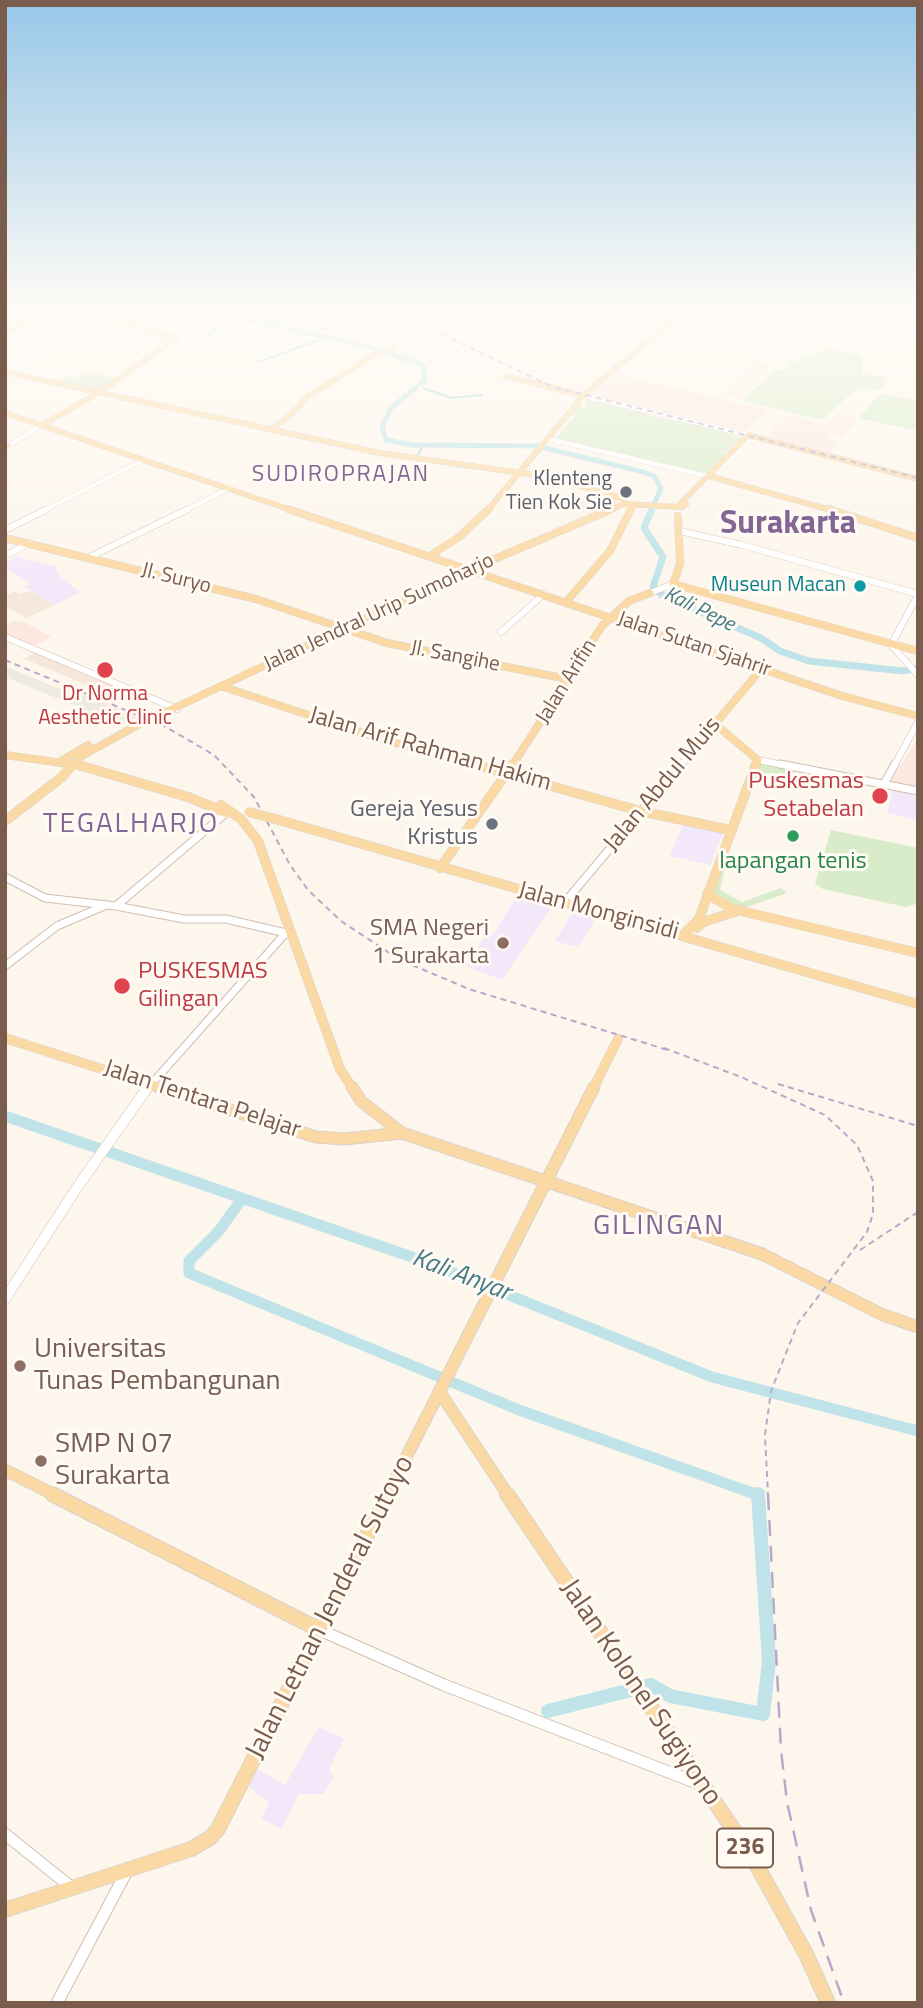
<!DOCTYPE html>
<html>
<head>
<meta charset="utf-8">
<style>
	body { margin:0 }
	#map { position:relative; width:923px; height:2008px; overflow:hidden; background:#fdf6ec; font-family:"Titillium Web",sans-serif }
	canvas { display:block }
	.frame { position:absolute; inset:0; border:7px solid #7a5c4d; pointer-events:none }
</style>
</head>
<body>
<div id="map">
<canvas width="923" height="2008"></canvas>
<div class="frame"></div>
</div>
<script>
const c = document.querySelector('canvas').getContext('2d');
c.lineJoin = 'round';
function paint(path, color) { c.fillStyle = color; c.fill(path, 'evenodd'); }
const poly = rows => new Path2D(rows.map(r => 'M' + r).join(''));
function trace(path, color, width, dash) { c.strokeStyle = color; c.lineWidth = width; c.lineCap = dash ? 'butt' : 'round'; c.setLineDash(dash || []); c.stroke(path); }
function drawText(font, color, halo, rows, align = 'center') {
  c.font = font + ' "Titillium Web",sans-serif'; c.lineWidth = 6; c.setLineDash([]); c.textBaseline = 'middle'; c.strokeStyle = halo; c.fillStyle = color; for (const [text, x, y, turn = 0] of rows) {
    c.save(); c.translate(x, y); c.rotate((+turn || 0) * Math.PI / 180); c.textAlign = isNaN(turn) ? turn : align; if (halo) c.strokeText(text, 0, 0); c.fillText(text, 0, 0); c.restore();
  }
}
const residential = poly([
	[15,591,19,594,30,591,54,605,26,618,5,606,5,596],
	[37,651,134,692,121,699,24,659]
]);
const commercial = poly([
	[757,360,770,366,733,398,722,396],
	[615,375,619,375,768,410,743,432,590,395],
	[837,414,858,419,843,437,832,434,828,439,839,442,830,452,766,436,789,415,824,426],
	[591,491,617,499,617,503,590,514,564,507],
	[15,620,26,623,52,637,33,647,5,634,5,626],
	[918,738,918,789,894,784,891,781]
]);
const industrial = poly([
	[5,666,59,689,84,695,140,718,118,723,5,677]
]);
const education = poly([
	[17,557,55,566,60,577,80,592,55,605,24,587,31,583,5,569,5,562],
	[893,788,918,793,918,820,887,813],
	[684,822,724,831,710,865,670,856],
	[517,895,552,906,502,980,466,966,487,934,493,935],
	[572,913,596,919,578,947,555,941],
	[319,1727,344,1739,329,1769,334,1777,323,1794,299,1794,281,1829,261,1818,269,1803,245,1783,252,1766,285,1785]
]);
const green = poly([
	[828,348,863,356,862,373,889,378,879,391,859,387,822,420,742,400,776,370,784,370,799,359],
	[90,373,117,378,100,391,57,382,66,376,74,378],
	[879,394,918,400,918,431,859,418],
	[593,399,650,413,648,415,650,416,707,426,743,438,724,453,729,456,726,460,720,460,705,474,556,438,570,422,567,420,572,420,578,413,569,417,577,407,584,405,579,412,587,404,584,401],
	[759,761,799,769,782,781,750,782],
	[831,830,918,848,916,904,906,907,823,889,815,884],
	[718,866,725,867,720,890,742,902,781,888,787,893,741,909,714,898,711,883]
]);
const stream = poly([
	[308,335,371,307],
	[258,362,325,338],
	[423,388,451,398,482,395],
	[417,456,423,446]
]);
const riverFar3 = poly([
	[151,307,218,314,263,323,365,346,419,363,424,368,425,380,391,408,382,427,386,440,413,445,537,446,643,472,654,476,661,488,651,511],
	[207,335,221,326]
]);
const riverFar2 = poly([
	[652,509,644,528,663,557,653,587,662,595,761,638,780,651,809,661,903,671,918,668]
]);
const riverFar1 = poly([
	[5,1116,432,1264,712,1377,918,1431],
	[242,1199,218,1232,189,1261,189,1273,519,1410,758,1495]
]);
const river = poly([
	[548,1711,651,1685,670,1696,763,1714,769,1661,758,1494]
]);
const minorFar4 = poly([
	[660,332,800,360],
	[397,346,420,335,505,376],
	[397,346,411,353,491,373],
	[5,368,106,317],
	[584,396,748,435],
	[548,439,708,476],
	[8,446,41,426],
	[43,511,145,459],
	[184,511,230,488]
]);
const minorFar3 = poly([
	[5,530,47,509],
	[679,531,742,545,918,594],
	[5,556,29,543],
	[90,557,188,509],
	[650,593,673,584],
	[918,595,891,645,918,675],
	[501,632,544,594],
	[5,637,177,709],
	[758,760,789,766],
	[680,766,715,724],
	[894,766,918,722]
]);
const minorFar2 = poly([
	[780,764,918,791],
	[884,784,895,764],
	[5,877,45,898,116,906,184,919,226,919,286,933],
	[565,902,681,764],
	[116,906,226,813],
	[5,966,57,926,104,906],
	[147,1089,284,935,291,932]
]);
const minorFar1 = poly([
	[5,1299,76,1189,148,1087]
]);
const minor = poly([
	[320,1630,444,1685,702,1785],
	[5,1834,71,1887],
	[57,2003,128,1869]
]);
const majorFar4 = poly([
	[5,332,67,307],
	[5,372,380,453,550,477,625,499],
	[505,376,584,396],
	[5,413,294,511],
	[41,426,100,392,176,338,71,307],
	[271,429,291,415,308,396,373,356,397,346],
	[5,448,8,446],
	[712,477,834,511],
	[681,503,748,435,918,479],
	[487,511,585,394,669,324,695,307],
	[608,511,623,504,682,507,686,504],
	[630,511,632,506]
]);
const majorFar3 = poly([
	[288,509,842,696,918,716],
	[829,509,918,538],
	[678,516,680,564,673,584,918,651],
	[5,538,256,599,387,643,567,679],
	[431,555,459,537,489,509],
	[567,601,610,551,631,509],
	[221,686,378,738,479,766],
	[5,755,83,766],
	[61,761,88,745],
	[72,766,80,757,136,726,464,572,612,509],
	[512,766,602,626,629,601,650,593],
	[756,766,758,760,715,724,762,668]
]);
const majorFar2 = poly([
	[75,764,188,797,227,813],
	[473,764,640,811,730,830],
	[221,805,241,819,258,841,340,1069,353,1089],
	[279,820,918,1004],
	[5,821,62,777,73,764],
	[440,868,513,764],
	[707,894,733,909,918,953],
	[697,928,703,922,738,911],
	[683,935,699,919,756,764],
	[5,1038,164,1089],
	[593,1089,618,1039]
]);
const majorFar1 = poly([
	[158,1087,316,1137,344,1139,402,1133],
	[352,1087,361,1101,402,1133,762,1254,883,1315,918,1327],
	[439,1391,508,1495],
	[5,1470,55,1495],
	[387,1495,594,1087]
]);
const major = poly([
	[52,1494,320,1630],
	[507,1494,752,1857,806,1954,828,2003],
	[5,1910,191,1849,210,1838,218,1829,388,1494]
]);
const railFar1 = poly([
	[384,307,553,387,918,478],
	[5,660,164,726,214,755,254,797,290,865,308,890,341,921,400,960,469,989,671,1051],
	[664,1048,741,1077,825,1115,857,1145,873,1181,873,1214,867,1232,798,1323,771,1391,765,1435,768,1495],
	[778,1084,918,1126],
	[860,1250,918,1212]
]);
const rail = poly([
	[768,1494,781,1750,787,1802,811,1910,844,2003]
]);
const majorBridge = poly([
	[249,812,279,820]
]);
const markers = [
	[626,492,7,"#6b7280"],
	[860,586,7,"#0f9aa8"],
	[105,670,9,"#e0444e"],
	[880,796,9,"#e0444e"],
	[492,824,7,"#6b7280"],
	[793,836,7,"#2e9e5b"],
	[503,943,7,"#8d6e63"],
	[122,986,9,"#e0444e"],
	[20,1366,7,"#8d6e63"],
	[41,1461,7,"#8d6e63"]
];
const farWorshipnames = [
	["Klenteng",612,480],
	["Tien Kok Sie",612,504]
];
const farStreetnames = [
	["Jl. Suryo",176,579,14],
	["Jalan Jendral Urip Sumoharjo",379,613,-25],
	["Jalan Sutan Sjahrir",694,645,19],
	["Jl. Sangihe",455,657,11],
	["Jalan Arifin",567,682,-58]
];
const farCulturenames = [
	["Museun Macan",846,586]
];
const farWaternames = [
	["Kali Pepe",699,610,26]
];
const farHealthnames = [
	["Dr Norma",105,695],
	["Aesthetic Clinic",105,719]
];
const farQuarternames = [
	["SUDIROPRAJAN",341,475]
];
const shields = [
	[745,1848,56]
];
const shieldNames = [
	["236",745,1848]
];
const streetNames = [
	["Jalan Arif Rahman Hakim",430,750,16],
	["Jalan Abdul Muis",663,785,-50],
	["Jalan Monginsidi",598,912,15],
	["Jalan Tentara Pelajar",202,1100,18]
];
const healthNames = [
	["Puskesmas",864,782],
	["Setabelan",864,810],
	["PUSKESMAS",138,972,"left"],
	["Gilingan",138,1000,"left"]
];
const worshipNames = [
	["Gereja Yesus",478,810],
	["Kristus",478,838]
];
const leisureNames = [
	["lapangan tenis",793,862]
];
const educationNames = [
	["SMA Negeri",489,929],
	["1 Surakarta",489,957]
];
const waterNames = [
	["Kali Anyar",461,1276,21]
];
const quarterNames = [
	["TEGALHARJO",131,825],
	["GILINGAN",659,1227]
];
const nearEducationnames = [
	["Universitas",34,1350],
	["Tunas Pembangunan",34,1382],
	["SMP N 07",55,1445],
	["Surakarta",55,1477]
];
const nearStreetnames = [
	["Jalan Letnan Jenderal Sutoyo",331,1608,-63],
	["Jalan Kolonel Sugiyono",640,1693,56]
];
const farTownnames = [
	["Surakarta",788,525]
];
paint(residential, '#f5e8da');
paint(commercial, '#fde8e0');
paint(industrial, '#efe9e4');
paint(education, '#f3e8fa');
paint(green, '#d8ecc9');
trace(stream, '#a5d3da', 2);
trace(riverFar3, '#bfe3e8', 5);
trace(riverFar2, '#bfe3e8', 7);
trace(riverFar1, '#bfe3e8', 11);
trace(river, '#bfe3e8', 14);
trace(minorFar4, '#d1beb0', 5);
trace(minorFar3, '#d1beb0', 7);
trace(minorFar2, '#d1beb0', 9);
trace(minorFar1, '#d1beb0', 11);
trace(minor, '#d1beb0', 13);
trace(majorFar4, '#dad1cd', 6);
trace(majorFar3, '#dad1cd', 8);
trace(majorFar2, '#dad1cd', 10);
trace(majorFar1, '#dad1cd', 13);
trace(major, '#dad1cd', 16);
trace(minorFar4, '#fff', 4.5);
trace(minorFar3, '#fff', 6);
trace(minorFar2, '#fff', 7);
trace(minorFar1, '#fff', 10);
trace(minor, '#fff', 11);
trace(majorFar4, '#fbd9a5', 5);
trace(majorFar3, '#fbd9a5', 7);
trace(majorFar2, '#fbd9a5', 9);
trace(majorFar1, '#fbd9a5', 11);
trace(major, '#fbd9a5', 14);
trace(railFar1, '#b9a8c9', 2, [6, 4.5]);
trace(rail, '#b9a8c9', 2.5, [16, 10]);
trace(majorBridge, '#dad1cd', 10, []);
trace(majorBridge, '#fbd9a5', 9);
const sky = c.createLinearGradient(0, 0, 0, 588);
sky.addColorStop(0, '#97c7e8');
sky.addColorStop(0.52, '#fefbf6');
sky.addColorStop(1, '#fefbf600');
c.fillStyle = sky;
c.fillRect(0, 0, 923, 588);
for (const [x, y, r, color] of markers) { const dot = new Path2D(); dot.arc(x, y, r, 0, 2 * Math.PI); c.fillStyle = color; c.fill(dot); trace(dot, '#fffaf3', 2.5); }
drawText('21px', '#5b616d', '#fffaf3', farWorshipnames, 'right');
drawText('21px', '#7a5c4d', '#fffaf3', farStreetnames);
drawText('21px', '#0d838f', '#fffaf3', farCulturenames, 'right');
drawText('italic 21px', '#437c86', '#fffaf3', farWaternames);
drawText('21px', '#be3a42', '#fffaf3', farHealthnames);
c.letterSpacing = '2px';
drawText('23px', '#846695', '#fffaf3', farQuarternames);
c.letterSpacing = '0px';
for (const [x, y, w] of shields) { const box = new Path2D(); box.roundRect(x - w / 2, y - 19.5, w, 39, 5); c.fillStyle = '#fffaf3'; c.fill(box); trace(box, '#7a5c4d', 2); }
drawText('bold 23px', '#7a5c4d', null, shieldNames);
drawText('24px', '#7a5c4d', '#fffaf3', streetNames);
drawText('24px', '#be3a42', '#fffaf3', healthNames, 'right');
drawText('24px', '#5b616d', '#fffaf3', worshipNames, 'right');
drawText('24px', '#27864d', '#fffaf3', leisureNames);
drawText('24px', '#785e54', '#fffaf3', educationNames, 'right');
drawText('italic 26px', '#437c86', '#fffaf3', waterNames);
c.letterSpacing = '2px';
drawText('28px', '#846695', '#fffaf3', quarterNames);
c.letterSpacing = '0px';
drawText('28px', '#785e54', '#fffaf3', nearEducationnames, 'left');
drawText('28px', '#7a5c4d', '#fffaf3', nearStreetnames);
drawText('bold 32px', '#846695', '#fffaf3', farTownnames);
</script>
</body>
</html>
